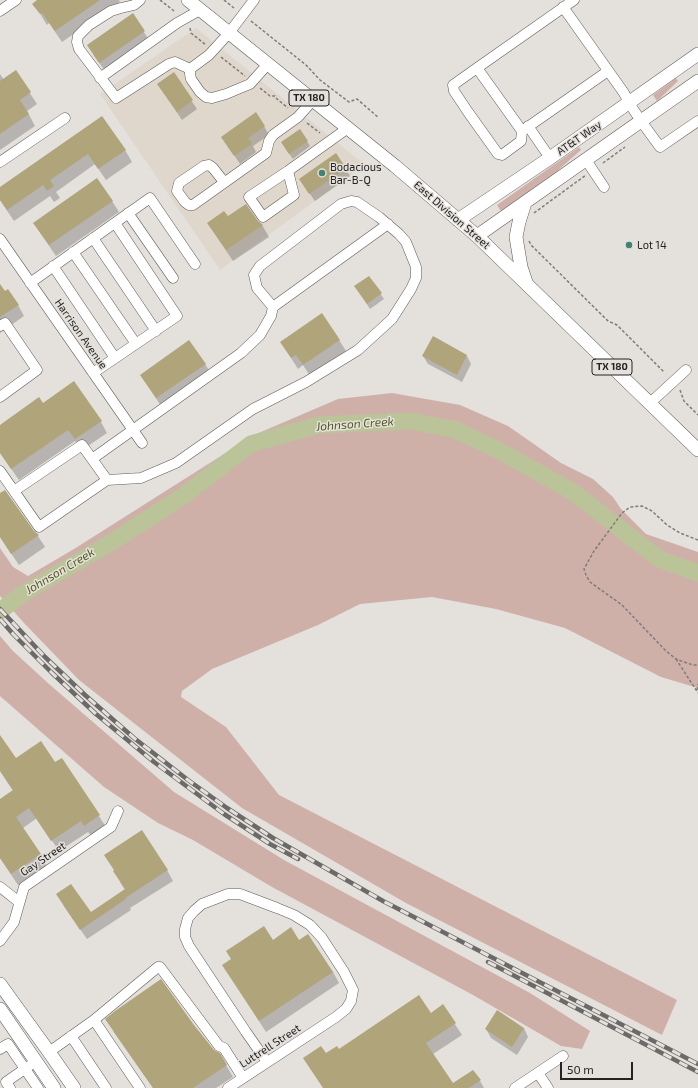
<!DOCTYPE html>
<html>
<head>
<meta charset="utf-8">
<style>
	body { margin:0 }
	#map { position:relative; width:698px; height:1088px; overflow:hidden; background:#e4e0dc; font-family:"Exo 2",sans-serif }
	canvas { display:block }
	.scale { position:absolute; left:560px; top:1062px; width:73px; height:18px; box-sizing:border-box; border:2px solid #242322; border-top:0; padding-left:5px; font-size:12px; line-height:14px; white-space:nowrap; color:#242322; -webkit-text-stroke:3px #e4e0dc; paint-order:stroke }
</style>
</head>
<body>
<div id="map">
<canvas width="698" height="1088"></canvas>
<div class="scale">50 m</div>
</div>
<script>
const c = document.querySelector('canvas').getContext('2d');
c.lineJoin = 'round';
function paint(path, color) { c.fillStyle = color; c.fill(path, 'evenodd'); }
const poly = rows => new Path2D(rows.map(r => 'M' + r).join(''));
function trace(path, color, width, dash) { c.strokeStyle = color; c.lineWidth = width; c.lineCap = dash ? 'butt' : 'round'; c.setLineDash(dash || []); c.stroke(path); }
function drawText(font, color, halo, rows, align = 'center') {
  c.font = font + ' "Exo 2",sans-serif'; c.lineWidth = 3; c.setLineDash([]); c.textBaseline = 'middle'; c.strokeStyle = halo; c.fillStyle = color; for (const [text, x, y, turn = 0] of rows) {
    c.save(); c.translate(x, y); c.rotate((+turn || 0) * Math.PI / 180); c.textAlign = isNaN(turn) ? turn : align; if (halo) c.strokeText(text, 0, 0); c.fillText(text, 0, 0); c.restore();
  }
}
const built = poly([
	[196,28,365,165,220,270,100,94]
]);
const green = poly([
	[676,78,678,81,657,101,653,95],
	[579,147,581,150,556,172,501,211,497,205],
	[392,393,460,405,508,426,561,463,593,479,613,497,621,509,646,534,698,552,698,688,661,677,565,628,496,609,432,597,360,604,318,625,212,669,182,691,181,697,226,727,279,795,677,1000,662,1035,406,903,242,808,79,680,24,623,0,596,0,548,13,567,28,576,74,549,254,435,338,399],
	[0,636,13,651,49,684,174,792,284,860,530,993,590,1031,582,1049,561,1046,473,995,272,887,193,840,158,823,104,787,0,696]
]);
const shadow = poly([
	[39,0,119,0,120,2,62,42,49,23,47,25,34,4],
	[132,14,149,40,105,71,93,54],
	[16,72,37,104,27,111,35,126,0,150,0,74,4,80],
	[173,74,197,109,182,120,163,92],
	[102,117,125,150,132,162,106,180,95,164,56,192,60,198,54,202,50,196,14,221,0,200,0,188],
	[264,126,269,135,253,146,256,152,240,164,222,137],
	[307,141,310,146,293,159,285,148],
	[345,168,350,176,315,201,305,187],
	[112,201,119,212,56,256,41,234,34,223],
	[228,218,257,221,262,225,269,237,233,261,215,234,208,223],
	[369,277,384,299,370,309,359,292],
	[0,286,5,292,18,305,24,316,0,333],
	[339,340,346,351,310,376,303,365,298,369,281,342],
	[423,356,467,356,471,364,462,382,428,364],
	[205,364,212,375,163,409,148,386,141,375],
	[43,404,101,422,107,433,82,450,75,441,19,480,0,453,0,426],
	[0,494,33,531,38,536,45,547,19,565,0,537],
	[0,745,15,760,55,764,62,759,106,827,92,837,88,832,59,851,37,818,23,828,47,866,18,885,0,858,0,800,13,791,0,771],
	[167,870,173,881,130,908,131,910,87,939,63,905,90,913,125,890,120,882],
	[272,941,299,941,333,972,339,983,266,1032,230,976],
	[443,1006,462,1035,433,1054,453,1084,480,1081,484,1088,323,1088,326,1055,430,1014],
	[524,1028,528,1037,517,1055,491,1038,486,1029],
	[113,1031,213,1051,226,1065,233,1077,216,1088,153,1088]
]);
const river = poly([
	[0,611,21,595,115,540,183,496,251,444,318,425,411,421,456,430,500,451,573,492,659,559,698,573]
]);
const building = poly([
	[37,0,100,0,55,31,42,13,40,14,32,4],
	[133,13,145,31,99,63,87,45],
	[16,70,31,92,20,100,29,114,0,134,0,81],
	[174,72,193,100,177,112,157,84],
	[256,112,265,126,248,138,252,144,234,156,221,137],
	[102,116,126,150,98,169,88,154,50,180,54,186,47,191,43,185,7,210,0,200,0,187],
	[300,129,308,141,289,154,281,142],
	[336,153,346,168,309,194,299,179],
	[97,178,113,201,49,245,33,223],
	[246,204,258,221,263,225,226,250,207,223,224,211,228,216],
	[369,276,382,293,367,304,354,286],
	[0,284,5,291,8,289,19,305,0,317],
	[322,313,340,340,303,365,296,355,291,358,280,342],
	[433,336,467,355,457,375,422,356],
	[189,340,206,364,156,398,140,375],
	[74,381,102,421,75,439,68,430,11,469,0,453,0,425,39,397,43,403],
	[5,490,34,531,39,535,11,554,0,537,0,493],
	[0,735,16,758,41,741,55,762,62,758,100,815,84,826,81,821,51,841,29,808,16,817,41,854,11,874,0,858,0,799,13,790,0,771],
	[142,830,168,870,125,898,126,899,80,930,56,894,71,884,91,912,125,889,113,871,114,870,104,855],
	[264,926,273,940,291,927,299,940,308,934,333,972,259,1021,222,965,231,959,226,951],
	[161,979,194,1025,214,1050,220,1053,227,1065,193,1088,153,1088,105,1019,115,1011],
	[419,995,431,1013,443,1004,456,1023,426,1043,453,1083,473,1070,481,1080,469,1088,323,1088,303,1058,321,1046,326,1053,337,1046,339,1049],
	[497,1010,524,1028,512,1047,485,1029]
]);
const path = poly([
	[160,0,174,11],
	[224,0,234,8],
	[251,21,306,65,320,80,349,102,357,99,379,118],
	[190,28,191,33,206,45],
	[221,57,245,76],
	[260,88,270,96,275,96,277,99,288,108],
	[307,123,320,133],
	[603,163,625,147],
	[534,213,586,175],
	[529,241,531,245,608,321,617,325,664,372],
	[680,390,684,401,698,415],
	[698,540,680,533,667,525,652,511,642,506,630,507,622,513,594,551,584,569,586,575,590,582,622,605,666,651,676,659,684,662,693,665,698,665],
	[676,659,698,693],
	[697,690,698,684]
]);
const minor = poly([
	[140,0,134,5,121,8,111,11,89,25,78,36,77,42,79,49,116,98,169,64,175,62,190,69],
	[254,0,229,33,209,55,190,69,190,74,191,79,200,92,206,97,212,98,226,94,250,84,268,64],
	[563,7,624,93,629,103,641,121,660,147,698,121],
	[0,11,16,0],
	[477,68,522,131,521,141,502,155,498,154,468,112,454,91,453,85,477,68,574,0],
	[100,78,177,23,200,10],
	[528,126,550,158],
	[522,131,608,71],
	[586,160,604,187],
	[0,162,65,118],
	[288,171,294,195,263,217,249,197,288,171,348,128],
	[224,182,213,168,209,165,204,166,179,183,177,191,185,202,189,205,193,205,266,153,269,141,273,135,298,117,313,100],
	[128,213,173,278],
	[93,238,156,331],
	[0,239,142,443],
	[73,252,136,344],
	[53,266,115,358],
	[30,283,150,198,195,264],
	[273,307,388,224],
	[0,326,5,323,37,370,0,397],
	[93,373,177,316,115,223],
	[650,403,686,370],
	[0,471,39,527,107,480,92,459,241,353,260,335,271,316,273,307,257,288,254,275,260,266,341,204,351,201,357,202,379,217,399,234,406,242,416,267,416,278,411,289,392,319,358,350,306,382,253,409,176,463,141,478,107,480],
	[14,491,82,445,92,459],
	[0,887,19,902],
	[0,941,14,922,24,887,111,827,118,811],
	[94,1020,140,1088],
	[71,1036,106,1088],
	[0,1049,8,1044,38,1088],
	[49,1052,94,1020,158,967,160,967,219,1046,224,1048,243,1078],
	[538,1073,548,1088],
	[10,1088,6,1082,29,1066],
	[228,1088,336,1017,346,1009,351,1001,353,990,344,972,322,938,310,925,294,915,277,908,240,894,228,894,202,904,194,911,188,918,185,929,185,937,189,946,246,1032,267,1062],
	[515,1088,563,1056]
]);
const major = poly([
	[188,0,395,166,477,236,698,450],
	[525,203,519,222,516,237,521,267,526,282],
	[458,220,550,158,698,54],
	[477,236,698,81],
	[0,984,49,1052,74,1088],
	[0,1009,54,1088]
]);
const rail = poly([
	[0,609,45,657,85,695,134,738,188,780,227,808,273,838,383,901,698,1064],
	[0,619,13,634,51,672,96,714,154,762,224,814,270,844,298,859],
	[488,962,698,1072]
]);
const markers = [
	[322,173,4,"#408375"],
	[629,245,4,"#408375"]
];
const shields = [
	[309,98,40],
	[612,367,40]
];
const shieldNames = [
	["TX 180",309,98],
	["TX 180",612,367]
];
const streetNames = [
	["AT&T Way",579,138,-35],
	["East Division Street",452,215,41],
	["Harrison Avenue",81,334,55],
	["Gay Street",43,859,-34],
	["Luttrell Street",270,1046,-33]
];
const poiNames = [
	["Bodacious",330,167],
	["Bar-B-Q",330,180],
	["Lot 14",637,245]
];
const waterNames = [
	["Johnson Creek",355,424,-4],
	["Johnson Creek",60,571,-31]
];
paint(built, '#dfd7cc');
paint(green, '#cfb0a9');
paint(shadow, '#0003');
trace(river, '#bbc398', 17);
paint(building, '#afa47a');
trace(minor, '#5e5b58', 11);
trace(major, '#5e5b58', 14);
trace(path, '#7e7c79', 1.5, [3, 2]);
trace(minor, '#fff', 10);
trace(major, '#fff', 13);
trace(rail, '#6c6a68', 4.5);
trace(rail, '#e4e0dc', 3, [9]);
for (const [x, y, r, color] of markers) { const dot = new Path2D(); dot.arc(x, y, r, 0, 2 * Math.PI); c.fillStyle = color; c.fill(dot); trace(dot, '#e4e0dc', 1.5); }
for (const [x, y, w] of shields) { const box = new Path2D(); box.roundRect(x - w / 2, y - 8, w, 16, 3); c.fillStyle = '#e4e0dc'; c.fill(box); trace(box, '#242322', 1); }
drawText('bold 10px', '#242322', null, shieldNames);
drawText('11px', '#242322', '#e4e0dc', streetNames);
drawText('11px', '#242322', '#e4e0dc', poiNames, 'left');
drawText('italic 12px', '#535b19', '#e4e0dc', waterNames);
</script>
</body>
</html>
